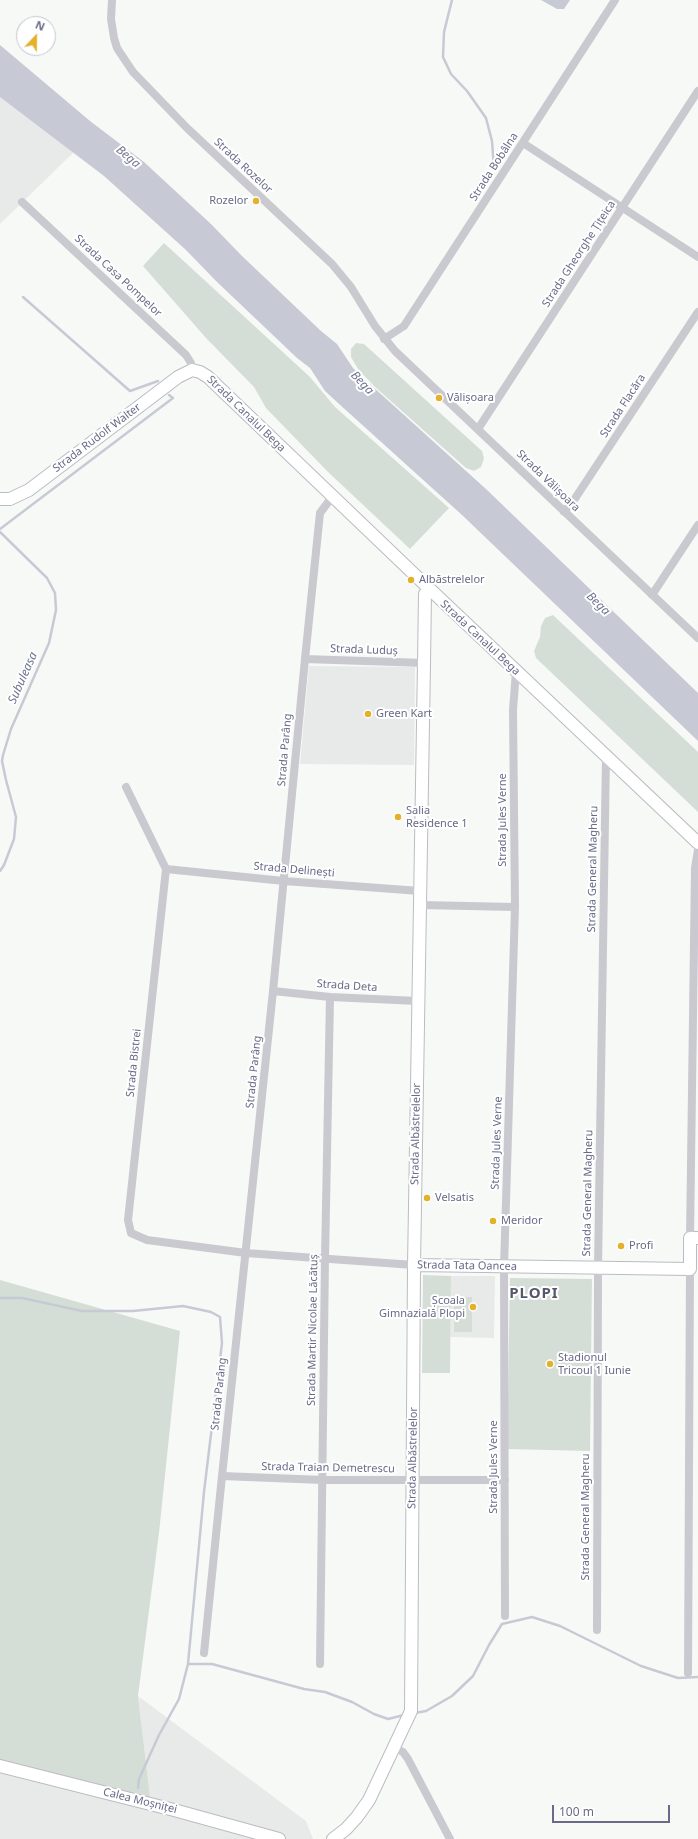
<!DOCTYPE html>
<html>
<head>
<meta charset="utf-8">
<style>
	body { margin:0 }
	#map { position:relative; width:698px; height:1839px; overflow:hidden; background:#f7f9f6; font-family:"Noto Sans",sans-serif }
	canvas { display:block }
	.north { position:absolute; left:16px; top:16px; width:40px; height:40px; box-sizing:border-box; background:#fff; border:1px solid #c3c3cf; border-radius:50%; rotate:22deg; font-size:11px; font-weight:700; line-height:16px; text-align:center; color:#686a87 }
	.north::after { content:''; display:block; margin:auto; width:14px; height:18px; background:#e3b12c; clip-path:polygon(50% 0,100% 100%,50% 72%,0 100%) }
	.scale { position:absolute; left:552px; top:1805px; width:118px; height:18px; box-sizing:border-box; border:2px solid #686a87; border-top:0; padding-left:5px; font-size:12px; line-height:14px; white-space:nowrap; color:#686a87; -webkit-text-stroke:3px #fff; paint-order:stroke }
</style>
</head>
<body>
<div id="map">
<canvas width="698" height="1839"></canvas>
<div class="north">N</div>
<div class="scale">100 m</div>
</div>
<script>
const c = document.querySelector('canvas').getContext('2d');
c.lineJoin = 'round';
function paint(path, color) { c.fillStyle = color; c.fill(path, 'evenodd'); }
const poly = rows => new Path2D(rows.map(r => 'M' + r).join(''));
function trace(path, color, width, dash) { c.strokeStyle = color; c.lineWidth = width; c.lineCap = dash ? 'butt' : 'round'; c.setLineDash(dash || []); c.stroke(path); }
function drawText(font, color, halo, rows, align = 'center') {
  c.font = font + ' "Noto Sans",sans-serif'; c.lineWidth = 4; c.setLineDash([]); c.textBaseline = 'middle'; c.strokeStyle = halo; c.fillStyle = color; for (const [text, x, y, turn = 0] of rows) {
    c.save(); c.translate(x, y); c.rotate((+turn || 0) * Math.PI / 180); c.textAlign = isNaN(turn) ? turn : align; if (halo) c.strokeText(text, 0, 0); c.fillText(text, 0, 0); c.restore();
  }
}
const built = poly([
	[0,92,76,150,0,224],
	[309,666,415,667,414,765,300,764],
	[451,1276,495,1276,494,1338,450,1337],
	[138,1696,306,1821,313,1839,0,1839,0,1773,147,1809,150,1796]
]);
const green = poly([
	[164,243,310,377,335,407,449,508,410,549,327,471,266,408,254,387,206,338,143,266],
	[356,343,364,344,482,451,484,458,481,467,474,471,466,468,375,387,358,369,351,357,351,349],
	[553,615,698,752,698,812,536,658,534,651,540,637,541,626,545,618],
	[423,1275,451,1276,450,1373,422,1373],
	[510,1278,592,1279,590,1451,507,1449],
	[0,1280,180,1331,159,1533,138,1696,150,1796,147,1809,0,1773],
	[454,1297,472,1297,472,1332,454,1332]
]);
const water = poly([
	[541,0,570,0,564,9,557,9],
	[0,45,90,121,144,162,211,224,242,256,321,331,337,344,353,368,362,377,486,489,698,693,698,741,462,515,338,403,325,391,310,368,297,358,216,281,186,250,104,176,0,97]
]);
const stream = poly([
	[452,0,444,32,443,57,451,74,467,91,486,118,492,141,494,168],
	[23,297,130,391,158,381],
	[0,529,173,398,169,395],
	[0,532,47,578,55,593,56,610,49,643,11,729,3,755,2,761,6,780,16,817,14,839,4,865,0,871],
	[0,1298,22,1298,82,1311,133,1311,183,1306,211,1312,220,1317,222,1343,204,1492,188,1664,179,1699,159,1735,139,1779,138,1788],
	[188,1664,212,1664,304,1689,325,1692,352,1702,374,1714,388,1719,404,1715],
	[415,1713,426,1711,452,1696,473,1676,489,1645,502,1624,532,1617,560,1626,641,1666,678,1678,698,1677]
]);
const street = poly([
	[112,0,111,19,114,38,117,48,133,72,187,128,332,264,351,287,375,326,395,351,698,638],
	[523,143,698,257],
	[22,202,186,355,191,363,192,370],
	[384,339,404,326,615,0],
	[478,429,698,91],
	[564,512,574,500,698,312],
	[652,595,698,525],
	[305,659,424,663],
	[126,787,166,869,128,1220,131,1233,147,1240,246,1253,414,1265],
	[166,869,284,881,420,891],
	[420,905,515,907],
	[273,991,330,997,418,1001],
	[690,1238,695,868,698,850],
	[222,1476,323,1480,505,1480],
	[505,1616,504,1267,515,907,513,710,516,671],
	[597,1630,598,1268,606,756],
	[204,1653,222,1476,273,991,305,659,320,513,332,497],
	[320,1664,325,1258,330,997],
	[688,1673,690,1269],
	[393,1747,403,1752,408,1759,450,1839]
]);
const secondary = poly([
	[0,499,10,499,29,490,178,377,192,370,200,372,208,377,415,575,698,843],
	[414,1265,690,1269,690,1238,698,1238],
	[0,1766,174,1810,279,1839],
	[333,1839,346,1829,357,1817,369,1800,411,1711,414,1265,424,663,425,594,429,588]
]);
const markers = [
	[256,201,4,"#e3b12c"],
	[439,398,4,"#e3b12c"],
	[411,580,4,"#e3b12c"],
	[368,714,4,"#e3b12c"],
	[398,817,4,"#e3b12c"],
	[427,1198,4,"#e3b12c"],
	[493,1221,4,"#e3b12c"],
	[621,1246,4,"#e3b12c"],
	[473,1307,4,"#e3b12c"],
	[550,1364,4,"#e3b12c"]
];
const streetNames = [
	["Strada Rozelor",243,166,43],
	["Strada Bobâlna",494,167,-57],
	["Strada Gheorghe Țițeica",579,254,-57],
	["Strada Casa Pompelor",118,276,43],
	["Strada Flacăra",623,406,-57],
	["Strada Canalul Bega",246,414,44],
	["Strada Rudolf Walter",97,438,-37],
	["Strada Vălișoara",548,481,44],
	["Strada Canalul Bega",480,638,43],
	["Strada Luduș",364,650,2],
	["Strada Parâng",285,750,-85],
	["Strada Jules Verne",503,820,-90],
	["Strada General Magheru",593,869,-89],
	["Strada Delinești",294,870,5],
	["Strada Deta",347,986,4],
	["Strada Bistrei",134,1063,-84],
	["Strada Parâng",254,1072,-84],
	["Strada Albăstrelelor",416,1134,-89],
	["Strada Jules Verne",497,1143,-88],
	["Strada General Magheru",588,1193,-89],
	["Strada Tata Oancea",467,1266,1],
	["Strada Martir Nicolae Lăcătuș",313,1330,-89],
	["Strada Parâng",219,1394,-84],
	["Strada Albăstrelelor",413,1458,-89],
	["Strada Jules Verne",494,1467,-90],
	["Strada Traian Demetrescu",328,1468,1],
	["Strada General Magheru",586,1517,-90],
	["Calea Moșniței",140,1801,14]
];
const poiNames = [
	["Rozelor",248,201,"right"],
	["Vălișoara",447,398],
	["Albăstrelelor",419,580],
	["Green Kart",376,714],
	["Salia",406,811],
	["Residence 1",406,824],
	["Velsatis",435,1198],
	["Meridor",501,1221],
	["Profi",629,1246],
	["Școala",465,1301,"right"],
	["Gimnazială Plopi",465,1314,"right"],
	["Stadionul",558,1358],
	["Tricoul 1 Iunie",558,1371]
];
const waterNames = [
	["Bega",128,157,40],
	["Bega",362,383,46],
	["Bega",598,604,44],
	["Subuleasa",23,678,-66]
];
const districtNames = [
	["PLOPI",534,1294]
];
paint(built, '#e8eae9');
paint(green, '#d5ded6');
paint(water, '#c7cad4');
trace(stream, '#c7cad4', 2.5);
trace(secondary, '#bbbbc3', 14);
trace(street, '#c9c9cf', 8);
trace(secondary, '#fff', 12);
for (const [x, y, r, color] of markers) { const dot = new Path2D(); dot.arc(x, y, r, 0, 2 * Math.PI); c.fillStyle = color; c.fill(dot); trace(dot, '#fff', 1.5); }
drawText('11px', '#686a87', '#fff', streetNames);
drawText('11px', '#686a87', '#fff', poiNames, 'left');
drawText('italic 12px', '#6e7691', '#fff', waterNames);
c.letterSpacing = '1px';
drawText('bold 15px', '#56576c', '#fff', districtNames);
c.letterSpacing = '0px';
</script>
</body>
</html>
